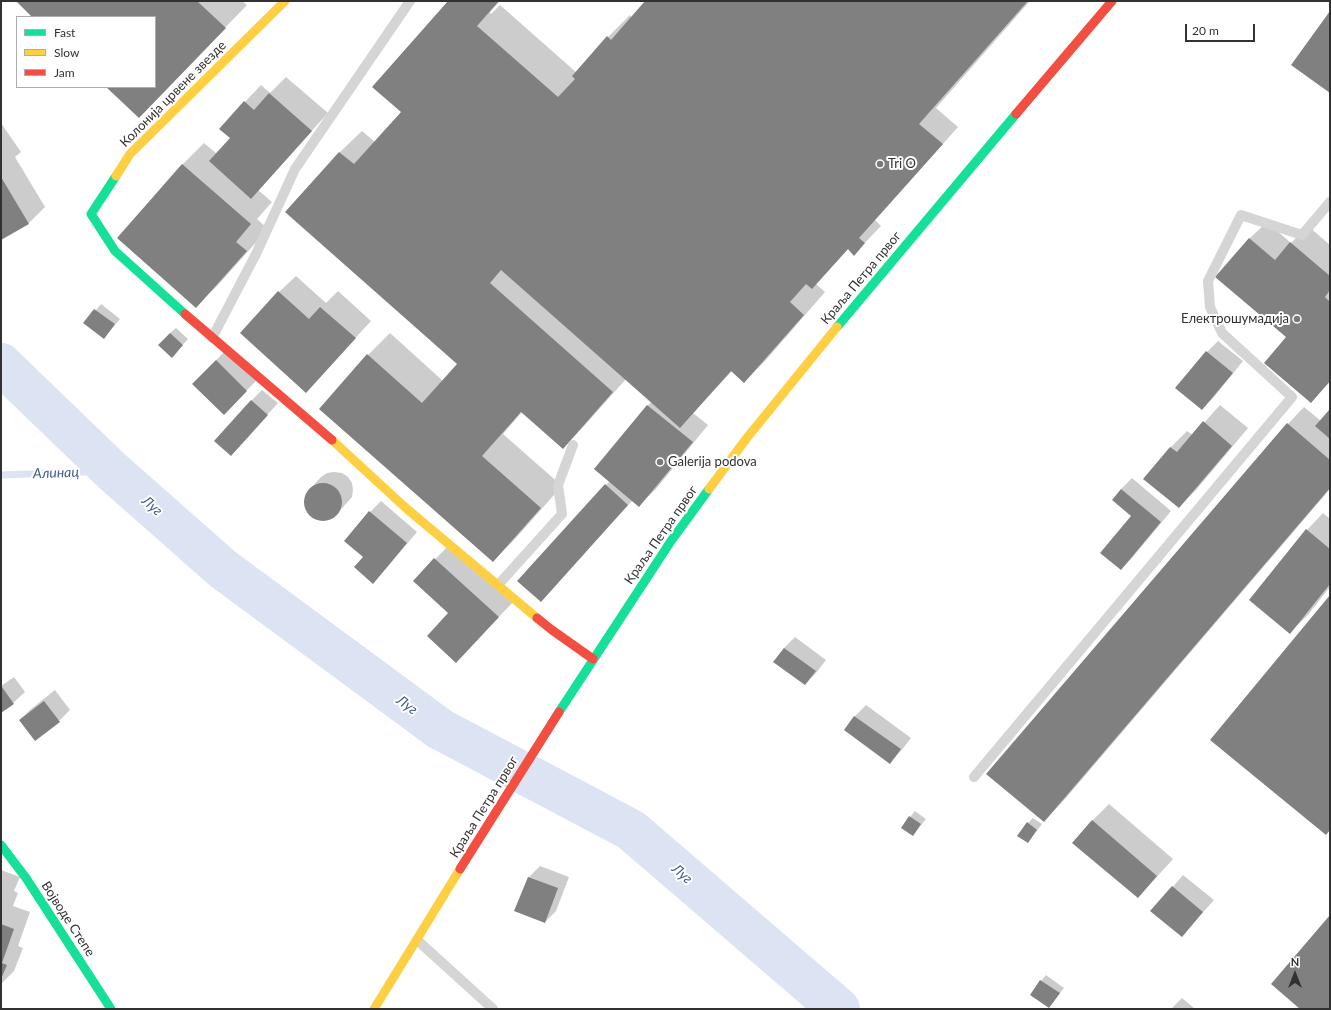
<!DOCTYPE html>
<html>
<head>
<meta charset="utf-8">
<style>
	body { margin:0 }
	#map { position:relative; width:1331px; height:1010px; overflow:hidden; background:#fff; font-family:Lato,sans-serif }
	canvas { display:block }
	.frame { position:absolute; inset:0; border:2px solid #313131; pointer-events:none }
	.legend { position:absolute; left:16px; top:16px; width:140px; height:72px; box-sizing:border-box; background:#fff; border:1px solid #adadad; margin:0; padding:5px 7px; list-style:none; font-size:12px; color:#313131 }
	.legend li { display:flex; align-items:center; gap:8px; height:20px }
	.legend b { width:20px; border:1px solid #adadad }
	.north { position:absolute; left:1275px; top:954px; width:40px; height:40px; -webkit-text-stroke:3px #fff; paint-order:stroke; rotate:0deg; font-size:11px; font-weight:700; line-height:16px; text-align:center; color:#313131 }
	.north::after { content:''; display:block; margin:auto; width:14px; height:18px; background:#313131; clip-path:polygon(50% 0,100% 100%,50% 72%,0 100%) }
	.scale { position:absolute; left:1185px; top:24px; width:70px; height:18px; box-sizing:border-box; border:2px solid #313131; border-top:0; padding-left:5px; font-size:12px; line-height:14px; white-space:nowrap; color:#313131; -webkit-text-stroke:3px #fff; paint-order:stroke }
</style>
</head>
<body>
<div id="map">
<canvas width="1331" height="1010"></canvas>
<div class="frame"></div>
<ul class="legend">
<li><b style="height:5px;background:#16e098"></b>Fast</li>
<li><b style="height:5px;background:#ffcf43"></b>Slow</li>
<li><b style="height:5px;background:#f24e42"></b>Jam</li>
</ul>
<div class="north">N</div>
<div class="scale">20 m</div>
</div>
<script>
const c = document.querySelector('canvas').getContext('2d');
c.lineJoin = 'round';
function paint(path, color) { c.fillStyle = color; c.fill(path, 'evenodd'); }
const poly = rows => new Path2D(rows.map(r => 'M' + r).join(''));
function trace(path, color, width, dash) { c.strokeStyle = color; c.lineWidth = width; c.lineCap = dash ? 'butt' : 'round'; c.setLineDash(dash || []); c.stroke(path); }
function drawText(font, color, halo, rows, align = 'center') {
  c.font = font + ' Lato,sans-serif'; c.lineWidth = 4; c.setLineDash([]); c.textBaseline = 'middle'; c.strokeStyle = halo; c.fillStyle = color; for (const [text, x, y, turn = 0] of rows) {
    c.save(); c.translate(x, y); c.rotate((+turn || 0) * Math.PI / 180); c.textAlign = isNaN(turn) ? turn : align; if (halo) c.strokeText(text, 0, 0); c.fillText(text, 0, 0); c.restore();
  }
}
const shadow = poly([
	[17,1,242,1,247,5,160,95,107,87,155,87,155,17,34,17],
	[450,1,500,1,490,12,491,14,500,5,577,73,608,37,630,15,632,18,647,1,1030,1,936,108,958,127,875,220,881,226,854,254,848,249,816,284,825,292,766,360,744,382,732,371,693,413,708,425,656,489,639,505,633,500,541,600,606,485,610,481,595,469,651,402,626,379,584,426,563,448,522,412,503,434,562,486,515,539,493,561,368,355,390,333,443,381,458,364,287,212,340,152,362,131,375,142,402,112],
	[286,77,328,113,258,190,272,202,257,219,268,229,218,285,196,306,182,165,204,143,217,154,231,138,245,102,261,85,270,93],
	[1,123,21,152,15,157,45,207,28,224,1,238],
	[1267,222,1291,243,1308,226,1330,245,1330,382,1311,402,1287,337,1217,277,1250,238],
	[296,276,326,303,338,291,371,321,306,392,279,292],
	[101,304,120,319,104,338,85,323],
	[176,328,188,339,177,351,170,333],
	[1218,341,1243,361,1213,398,1202,409,1207,352],
	[227,349,258,379,224,413,193,384],
	[262,390,278,403,231,455,251,401],
	[1220,405,1248,428,1196,490,1179,507,1145,479,1171,447,1187,431,1193,435],
	[1304,407,1321,421,1330,411,1330,489,1065,799,1044,821,1288,424],
	[334,472,342,473,348,477,352,483,353,490,352,497,336,515,330,519,323,520,316,519,309,515,306,509,304,502,306,495,310,489,321,477,327,473],
	[1132,478,1171,511,1132,558,1121,569,1132,516,1121,489],
	[381,501,417,532,384,571,373,582,365,556,370,512],
	[1323,513,1330,519,1330,587,1307,616,1290,632,1307,530],
	[452,542,515,600,472,645,449,613,414,581],
	[795,637,826,660,816,673,805,684,784,648],
	[14,677,25,692,13,703,1,712,1,686],
	[55,690,70,710,59,721,20,720,31,709],
	[866,705,911,738,901,751,890,762,845,730,855,716],
	[1109,804,1173,859,1154,880,1138,897,1092,821],
	[915,811,926,819,913,835,902,827],
	[1033,818,1042,824,1028,842,1028,823],
	[540,866,569,877,556,911,545,922,515,911,529,877],
	[1,870,20,877,14,891,18,893,13,906,30,912,18,946,23,948,14,971,1,984],
	[1183,875,1214,900,1182,936,1152,911],
	[1046,975,1064,988,1049,1007,1041,981],
	[1182,998,1194,1008,1194,1009,1171,1009]
]);
const stream = poly([
	[1,475,112,471]
]);
const river = poly([
	[1,364,112,471,223,569,440,729,631,830,839,1009]
]);
const building = poly([
	[16,1,197,1,226,28,139,118,106,87,155,87,155,17,32,17],
	[448,1,499,1,477,26,558,97,575,79,572,76,607,36,611,40,645,1,1028,1,919,124,943,144,859,238,865,243,854,256,848,249,812,289,806,284,790,302,804,315,744,383,731,371,680,428,501,270,490,283,613,392,563,449,521,412,482,456,541,508,493,562,319,409,367,354,422,403,457,364,285,212,339,152,354,164,401,112,372,87],
	[1330,11,1330,93,1291,65],
	[269,93,312,131,251,199,209,161,230,138,219,129,244,101,254,110],
	[182,164,251,224,236,242,247,251,196,308,117,238],
	[1,177,29,224,1,240],
	[1249,238,1275,260,1290,242,1330,276,1330,290,1325,297,1330,302,1330,381,1311,403,1264,363,1286,337,1215,277],
	[278,291,309,319,320,307,356,338,306,393,240,333],
	[94,309,115,324,104,339,83,323],
	[170,333,183,345,172,358,158,345],
	[1206,351,1233,373,1202,410,1175,388],
	[216,360,247,391,224,415,192,384],
	[251,400,268,415,231,456,214,441],
	[647,405,693,442,639,507,594,469],
	[1330,409,1330,439,1315,426],
	[1203,421,1232,446,1179,508,1143,479,1170,447,1177,452],
	[1287,423,1330,460,1330,488,1044,822,986,774],
	'304 502a19 19 0 1 1 38 0a19 19 0 1 1-38 0Z',
	[605,484,628,505,541,602,517,581],
	[1121,489,1161,522,1121,570,1100,553,1131,516,1112,500],
	[369,511,407,543,373,584,354,567,363,557,344,541],
	[1306,529,1330,549,1330,584,1290,634,1249,600],
	[434,558,499,617,456,663,427,636,448,613,413,581],
	[1330,595,1330,830,1326,835,1210,740],
	[784,648,816,671,805,685,773,662],
	[2,687,14,704,1,713,1,688],
	[44,701,60,722,35,741,19,720],
	[854,716,901,749,890,764,844,730],
	[909,816,921,824,913,836,901,828],
	[1092,820,1157,876,1138,898,1072,843],
	[1027,822,1037,830,1028,843,1017,836],
	[528,877,558,888,545,923,514,911],
	[1172,886,1203,912,1182,937,1150,911],
	[1330,915,1330,1009,1300,1009,1271,984],
	[1,924,14,929,2,963,7,965,1,979],
	[1040,980,1060,993,1049,1008,1030,995]
]);
const lane = poly([
	[212,338,256,254,295,169,410,1],
	[498,585,562,514,558,485,573,445],
	[974,777,1292,397,1222,333,1210,307,1208,281,1241,215,1302,235,1330,202],
	[417,940,493,1009]
]);
const fast = poly([
	[116,176,91,214,115,251,185,314],
	[837,327,1016,114],
	[559,712,671,541,709,489],
	[1,845,26,878,111,1009]
]);
const slow = poly([
	[116,176,130,154,285,1],
	[332,440,407,509,537,618],
	[709,489,746,439,837,327],
	[374,1009,460,869]
]);
const jam = poly([
	[1016,114,1112,1],
	[185,314,332,440],
	[537,618,552,630,593,659],
	[460,869,559,712]
]);
const markers = [
	[880,164,4,"#797979"],
	[1297,319,4,"#797979"],
	[660,462,4,"#797979"]
];
const streetNames = [
	["Колонија црвене звезде",173,94,-45],
	["Краља Петра првог",861,278,-50],
	["Краља Петра првог",661,535,-55],
	["Краља Петра првог",484,807,-58],
	["Војводе Степе",68,919,57]
];
const poiNames = [
	["Tri O",888,164],
	["Електрошумадија",1289,319,"right"],
	["Galerija podova",668,462]
];
const waterNames = [
	["Алинац",56,473,-2],
	["Луг",152,506,41],
	["Луг",407,705,36],
	["Луг",682,874,41]
];
paint(shadow, '#0003');
trace(stream, '#dce3f2', 7);
trace(river, '#dce3f2', 42);
paint(building, '#808080');
trace(lane, '#d5d5d5', 10);
trace(fast, '#16e098', 9);
trace(slow, '#ffcf43', 9);
trace(jam, '#f24e42', 9);
for (const [x, y, r, color] of markers) { const dot = new Path2D(); dot.arc(x, y, r, 0, 2 * Math.PI); c.fillStyle = color; c.fill(dot); trace(dot, '#fff', 1.5); }
drawText('13px', '#313131', '#fff', streetNames);
drawText('13px', '#313131', '#fff', poiNames, 'left');
drawText('italic 14px', '#405b92', '#fff', waterNames);
</script>
</body>
</html>
